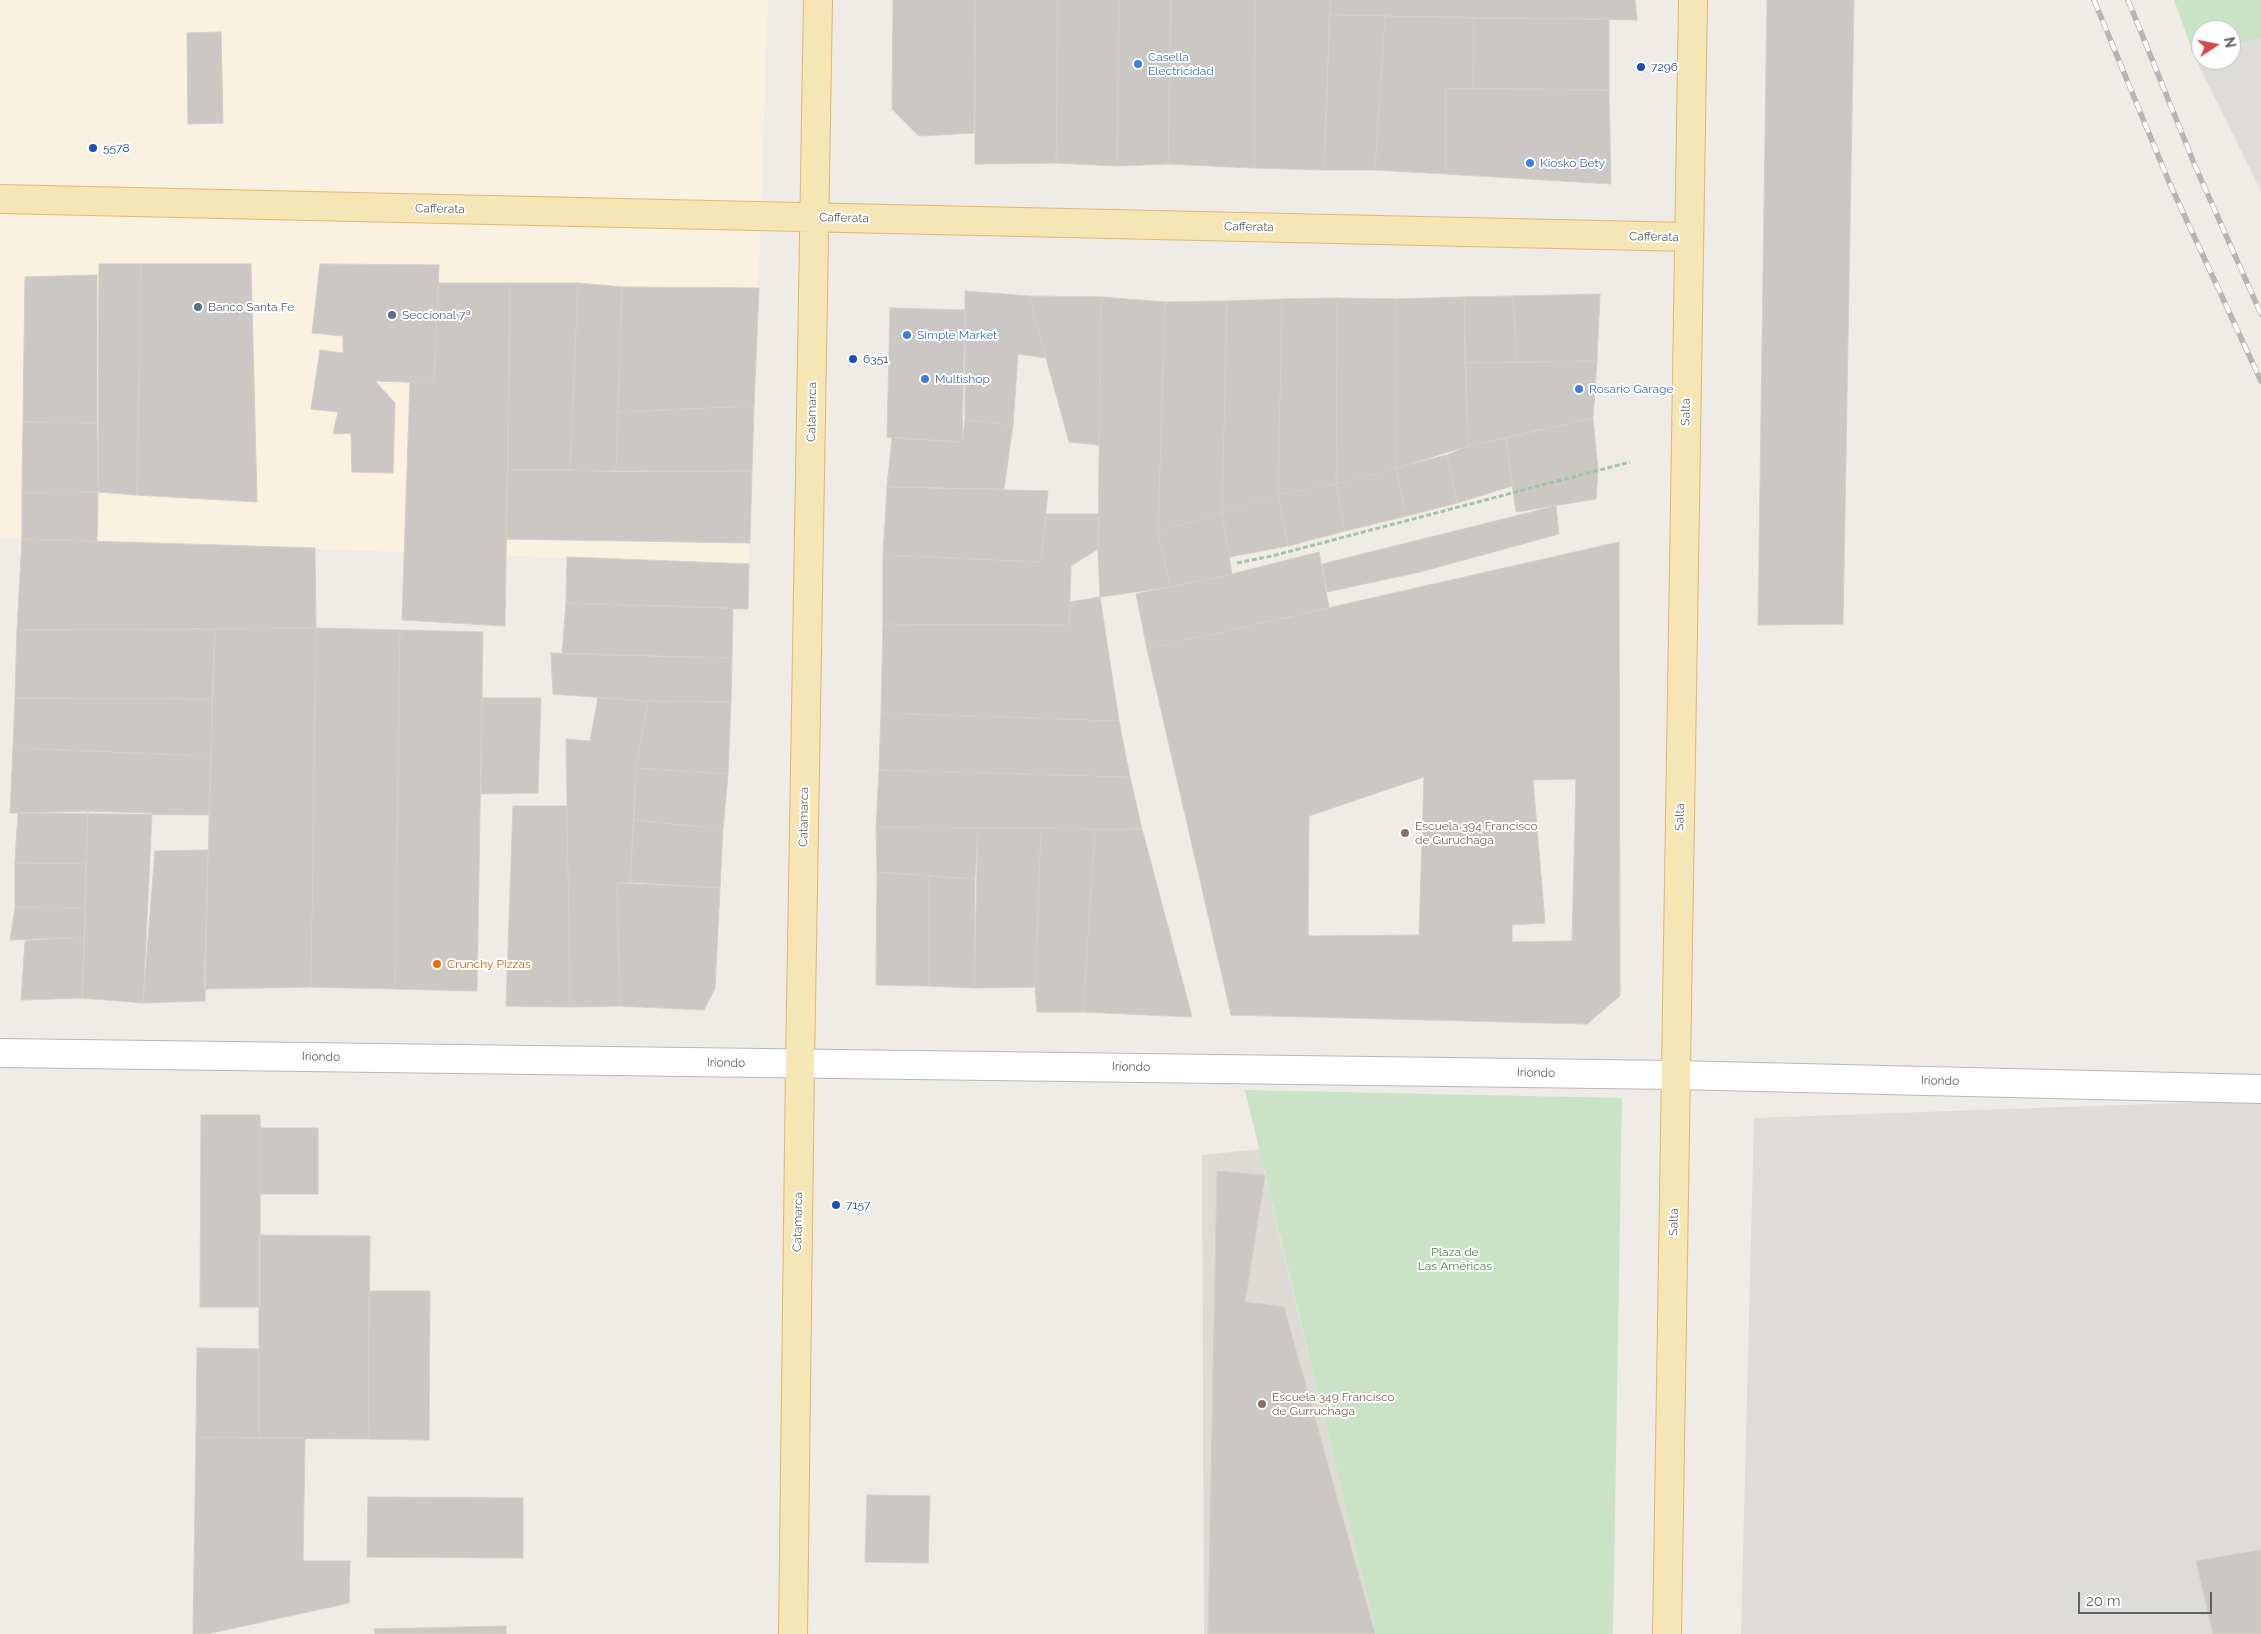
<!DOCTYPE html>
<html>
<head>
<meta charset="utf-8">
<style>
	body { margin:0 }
	#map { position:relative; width:2261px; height:1634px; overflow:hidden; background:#efece7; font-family:Raleway,sans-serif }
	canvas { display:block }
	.north { position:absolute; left:2191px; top:20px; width:50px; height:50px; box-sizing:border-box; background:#fff; border:1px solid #bfc0c1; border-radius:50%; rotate:79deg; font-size:14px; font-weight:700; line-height:20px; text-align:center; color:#5f6265 }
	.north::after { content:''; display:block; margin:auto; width:18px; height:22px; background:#d54749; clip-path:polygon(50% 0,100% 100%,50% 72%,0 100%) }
	.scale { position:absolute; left:2078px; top:1592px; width:134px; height:22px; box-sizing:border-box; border:2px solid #5f6265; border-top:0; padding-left:6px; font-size:15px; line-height:18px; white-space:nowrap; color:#5f6265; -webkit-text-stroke:4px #fff; paint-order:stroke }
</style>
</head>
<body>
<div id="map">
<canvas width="2261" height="1634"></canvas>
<div class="north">N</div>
<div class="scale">20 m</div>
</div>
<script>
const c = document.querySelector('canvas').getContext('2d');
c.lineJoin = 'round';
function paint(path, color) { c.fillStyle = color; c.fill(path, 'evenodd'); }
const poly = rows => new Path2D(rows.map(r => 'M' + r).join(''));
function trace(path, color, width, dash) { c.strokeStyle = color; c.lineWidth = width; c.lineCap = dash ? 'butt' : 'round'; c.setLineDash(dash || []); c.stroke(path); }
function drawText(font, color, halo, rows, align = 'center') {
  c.font = font + ' Raleway,sans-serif'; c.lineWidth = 4; c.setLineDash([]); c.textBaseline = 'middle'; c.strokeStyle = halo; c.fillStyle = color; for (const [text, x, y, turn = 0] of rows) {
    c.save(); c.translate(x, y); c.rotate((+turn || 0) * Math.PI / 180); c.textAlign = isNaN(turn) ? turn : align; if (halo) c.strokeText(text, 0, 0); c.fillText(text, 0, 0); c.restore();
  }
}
const commercial = poly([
	[0,0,768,0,749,564,0,538]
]);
const industrial = poly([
	[2261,38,2261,191,2195,58,2201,56,2201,60,2231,60,2231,47],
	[2261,1100,2261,1634,1741,1634,1754,1118]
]);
const education = poly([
	[1260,1149,1265,1175,1376,1634,1204,1634,1202,1155]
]);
const green = poly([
	[2174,0,2261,0,2261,38,2231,47,2231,30,2201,30,2201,56,2195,58],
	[1245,1090,1622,1098,1613,1634,1376,1634]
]);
const building = poly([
	[893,0,975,0,974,133,919,136,892,109,893,0],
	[975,0,1058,0,1056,163,975,164,975,0],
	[1058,0,1119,0,1117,166,1056,163,1058,0],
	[1119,0,1171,0,1168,164,1117,166,1119,0],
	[1171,0,1255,0,1254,168,1168,164,1171,0],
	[1255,0,1330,0,1324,170,1254,168,1255,0],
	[1330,0,1635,0,1637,20,1330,15,1330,0],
	[1767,0,1854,0,1843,624,1758,625,1767,0],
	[1330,15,1385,16,1375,170,1324,170,1330,15],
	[1385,16,1474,18,1473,89,1446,88,1446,174,1375,170,1385,16],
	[1474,18,1609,19,1609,90,1473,89,1474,18],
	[221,32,223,123,188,124,187,33,221,32],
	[1446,88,1609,90,1611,184,1446,174,1446,88],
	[99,264,141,264,137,495,98,492,99,264],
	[141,264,251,264,257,502,137,495,141,264],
	[320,264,439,265,434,383,375,381,395,403,393,473,352,472,351,433,333,434,338,412,311,409,320,350,343,353,343,336,312,333,320,264],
	[97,275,97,423,23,422,25,277,97,275],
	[438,283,510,283,505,626,402,620,410,382,434,383,438,283],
	[510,283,578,283,570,470,508,470,510,283],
	[578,283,622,287,616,472,570,470,578,283],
	[622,287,759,288,754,406,618,412,622,287],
	[965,291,1029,296,1046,358,1018,354,1013,425,965,420,965,291],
	[1600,294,1597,361,1517,362,1513,296,1600,294],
	[1029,296,1101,297,1099,445,1069,442,1029,296],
	[1513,296,1517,362,1465,363,1464,297,1513,296],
	[1101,297,1165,302,1158,532,1170,587,1100,597,1098,549,1101,297],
	[1464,297,1468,446,1396,468,1396,299,1464,297],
	[1337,298,1396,299,1396,468,1336,484,1337,298],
	[1337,298,1336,484,1278,495,1282,299,1337,298],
	[1282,299,1278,495,1222,512,1227,301,1282,299],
	[1227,301,1222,512,1158,532,1165,302,1227,301],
	[890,308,965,310,962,442,887,437,890,308],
	[1597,361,1593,418,1468,446,1465,363,1597,361],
	[754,406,752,471,616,472,618,412,754,406],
	[1593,418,1598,470,1596,499,1516,512,1506,438,1593,418],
	[965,420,1013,425,1004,489,887,487,892,438,962,442,965,420],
	[23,422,97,423,98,492,22,493,23,422],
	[1506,438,1512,486,1457,503,1447,455,1468,446,1506,438],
	[1447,455,1457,503,1406,516,1396,468,1447,455],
	[1396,468,1406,516,1345,531,1336,484,1396,468],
	[508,470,752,471,750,543,506,539,508,470],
	[1336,484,1345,531,1288,546,1278,495,1336,484],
	[887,487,1048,491,1041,562,883,555,887,487],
	[98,492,97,541,22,539,22,493,98,492],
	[1278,495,1288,546,1229,557,1222,512,1278,495],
	[1556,506,1559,534,1420,572,1327,592,1322,564,1556,506],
	[1222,512,1232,574,1170,587,1158,532,1222,512],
	[1046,514,1099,514,1098,549,1071,566,1069,625,883,624,883,555,1041,562,1046,514],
	[22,539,315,548,316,628,17,630,22,539],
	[1619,542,1620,996,1587,1024,1231,1015,1147,649,1619,542],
	[1424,777,1419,935,1308,936,1309,816,1424,777],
	[1576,779,1572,941,1512,942,1512,925,1545,923,1533,780,1576,779],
	[1319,552,1329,608,1147,649,1136,594,1232,574,1319,552],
	[567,557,749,564,748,609,566,603,567,557],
	[1100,597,1119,721,881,713,883,624,1069,625,1070,602,1100,597],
	[566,603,733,608,732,658,562,654,566,603],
	[316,628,400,630,395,989,311,987,316,628],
	[316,628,311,987,204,989,215,629,316,628],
	[215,629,212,699,15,698,17,630,215,629],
	[400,630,483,632,477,991,395,989,400,630],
	[551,653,732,658,731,702,648,701,553,694,551,653],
	[15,698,212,699,211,756,13,748,15,698],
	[482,698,541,698,538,793,481,794,482,698],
	[598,698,648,701,636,768,630,882,617,883,620,1006,570,1007,566,739,590,741,598,698],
	[648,701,731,702,728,774,636,768,648,701],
	[881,713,1119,721,1130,777,879,770,881,713],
	[13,748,211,756,209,815,10,813,13,748],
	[636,768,728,774,723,829,634,820,636,768],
	[879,770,1130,777,1142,829,876,827,879,770],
	[513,806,567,806,570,1007,506,1006,513,806],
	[88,811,152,813,143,1003,82,998,88,811],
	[88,811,86,864,15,863,18,813,88,811],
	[634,820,723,829,720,888,630,882,634,820],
	[876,827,978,828,975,879,877,872,876,827],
	[978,828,1041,828,1035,987,974,988,978,828],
	[1041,828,1095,829,1083,1012,1037,1012,1035,987,1041,828],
	[1095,829,1142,829,1192,1017,1083,1012,1095,829],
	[208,850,205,1001,143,1003,155,851,208,850],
	[15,863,86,864,85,908,15,907,15,863],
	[877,872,929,876,929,986,876,985,877,872],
	[929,876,975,879,974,988,929,986,929,876],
	[617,883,720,888,715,988,704,1010,620,1006,617,883],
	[15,907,85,908,85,937,10,940,15,907],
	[85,937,82,998,21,1000,25,941,85,937],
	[201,1115,260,1115,260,1307,200,1307,201,1115],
	[260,1128,318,1128,318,1194,260,1194,260,1128],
	[1217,1171,1265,1175,1245,1302,1284,1307,1375,1634,1208,1634,1217,1171],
	[259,1235,370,1236,368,1439,259,1438,259,1235],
	[369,1291,430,1291,429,1440,368,1439,369,1291],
	[197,1348,259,1349,259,1438,196,1437,197,1348],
	[196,1437,305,1438,303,1561,350,1561,349,1603,207,1634,193,1634,196,1437],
	[867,1495,930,1496,928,1563,865,1562,867,1495],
	[368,1497,523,1498,523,1558,367,1557,368,1497],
	[2261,1550,2261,1634,2213,1634,2196,1561,2261,1550],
	[506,1626,506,1634,375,1634,374,1629,506,1626]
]);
const path = poly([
	[1237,563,1272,556,1630,462]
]);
const minor = poly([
	[0,1053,1676,1075,2261,1089]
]);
const major = poly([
	[0,199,1689,237],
	[793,1634,800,1064,818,0],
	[1667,1634,1693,0]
]);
const rail = poly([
	[2094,0,2169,182,2261,381],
	[2128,0,2196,168,2261,314]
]);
const markers = [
	[1138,64,5,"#3f7fe0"],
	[1641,67,5,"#1a4fb4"],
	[93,148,5,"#1a4fb4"],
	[1530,163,5,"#3f7fe0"],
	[198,307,5,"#5c6f8a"],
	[392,315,5,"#5c6f8a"],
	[907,335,5,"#3f7fe0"],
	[853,359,5,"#1a4fb4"],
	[925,379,5,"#3f7fe0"],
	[1579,389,5,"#3f7fe0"],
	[1405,833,5,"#8d6e63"],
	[437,964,5,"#e8710a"],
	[836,1205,5,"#1a4fb4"],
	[1262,1404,5,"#8d6e63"]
];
const shopNames = [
	["Casella",1148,57],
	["Electricidad",1148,71],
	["Kiosko Bety",1540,163],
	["Simple Market",917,335],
	["Multishop",935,379],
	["Rosario Garage",1589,389]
];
const transitNames = [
	["7296",1651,67],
	["5578",103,148],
	["6351",863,359],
	["7157",846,1205]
];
const streetNames = [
	["Cafferata",440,209,1],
	["Cafferata",844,218,1],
	["Cafferata",1249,227,1],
	["Cafferata",1654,237,1],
	["Catamarca",812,412,-89],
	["Salta",1686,412,-89],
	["Catamarca",804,817,-89],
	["Salta",1680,817,-89],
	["Iriondo",321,1057,1],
	["Iriondo",726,1063,1],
	["Iriondo",1131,1067,1],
	["Iriondo",1536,1073,1],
	["Iriondo",1940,1081,1],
	["Catamarca",798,1222,-89],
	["Salta",1674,1222,-89]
];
const serviceNames = [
	["Banco Santa Fe",208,307],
	["Seccional 7ª",402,315]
];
const educationNames = [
	["Escuela 394 Francisco",1415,826],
	["de Guruchaga",1415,840],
	["Escuela 349 Francisco",1272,1397],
	["de Gurruchaga",1272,1411]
];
const foodNames = [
	["Crunchy Pizzas",447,964]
];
const parkNames = [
	["Plaza de",1455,1252],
	["Las Américas",1455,1266]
];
paint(commercial, '#faf2e1');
paint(industrial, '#dedcd9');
paint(education, '#dedbd6');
paint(green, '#cae3c7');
paint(building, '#cac7c4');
trace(building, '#d3cec6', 1);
trace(minor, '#b4b7ba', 30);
trace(major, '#e1b66e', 30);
trace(path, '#a1c3a7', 3, [5, 2.5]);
trace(minor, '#fff', 28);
trace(major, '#f6e5b5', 28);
trace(rail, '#b4b5b5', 5.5);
trace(rail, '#fff', 4, [11]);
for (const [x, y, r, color] of markers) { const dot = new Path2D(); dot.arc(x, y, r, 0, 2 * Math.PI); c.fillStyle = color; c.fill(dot); trace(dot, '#fff', 2); }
drawText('12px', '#366cbe', '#fff', shopNames, 'left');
drawText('12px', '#164399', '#fff', transitNames, 'left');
drawText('12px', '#5f6265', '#fff', streetNames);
drawText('12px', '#4e5e75', '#fff', serviceNames, 'left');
drawText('12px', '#785e54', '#fff', educationNames, 'left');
drawText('12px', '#c56008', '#fff', foodNames, 'left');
drawText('12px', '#448241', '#fff', parkNames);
</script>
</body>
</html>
